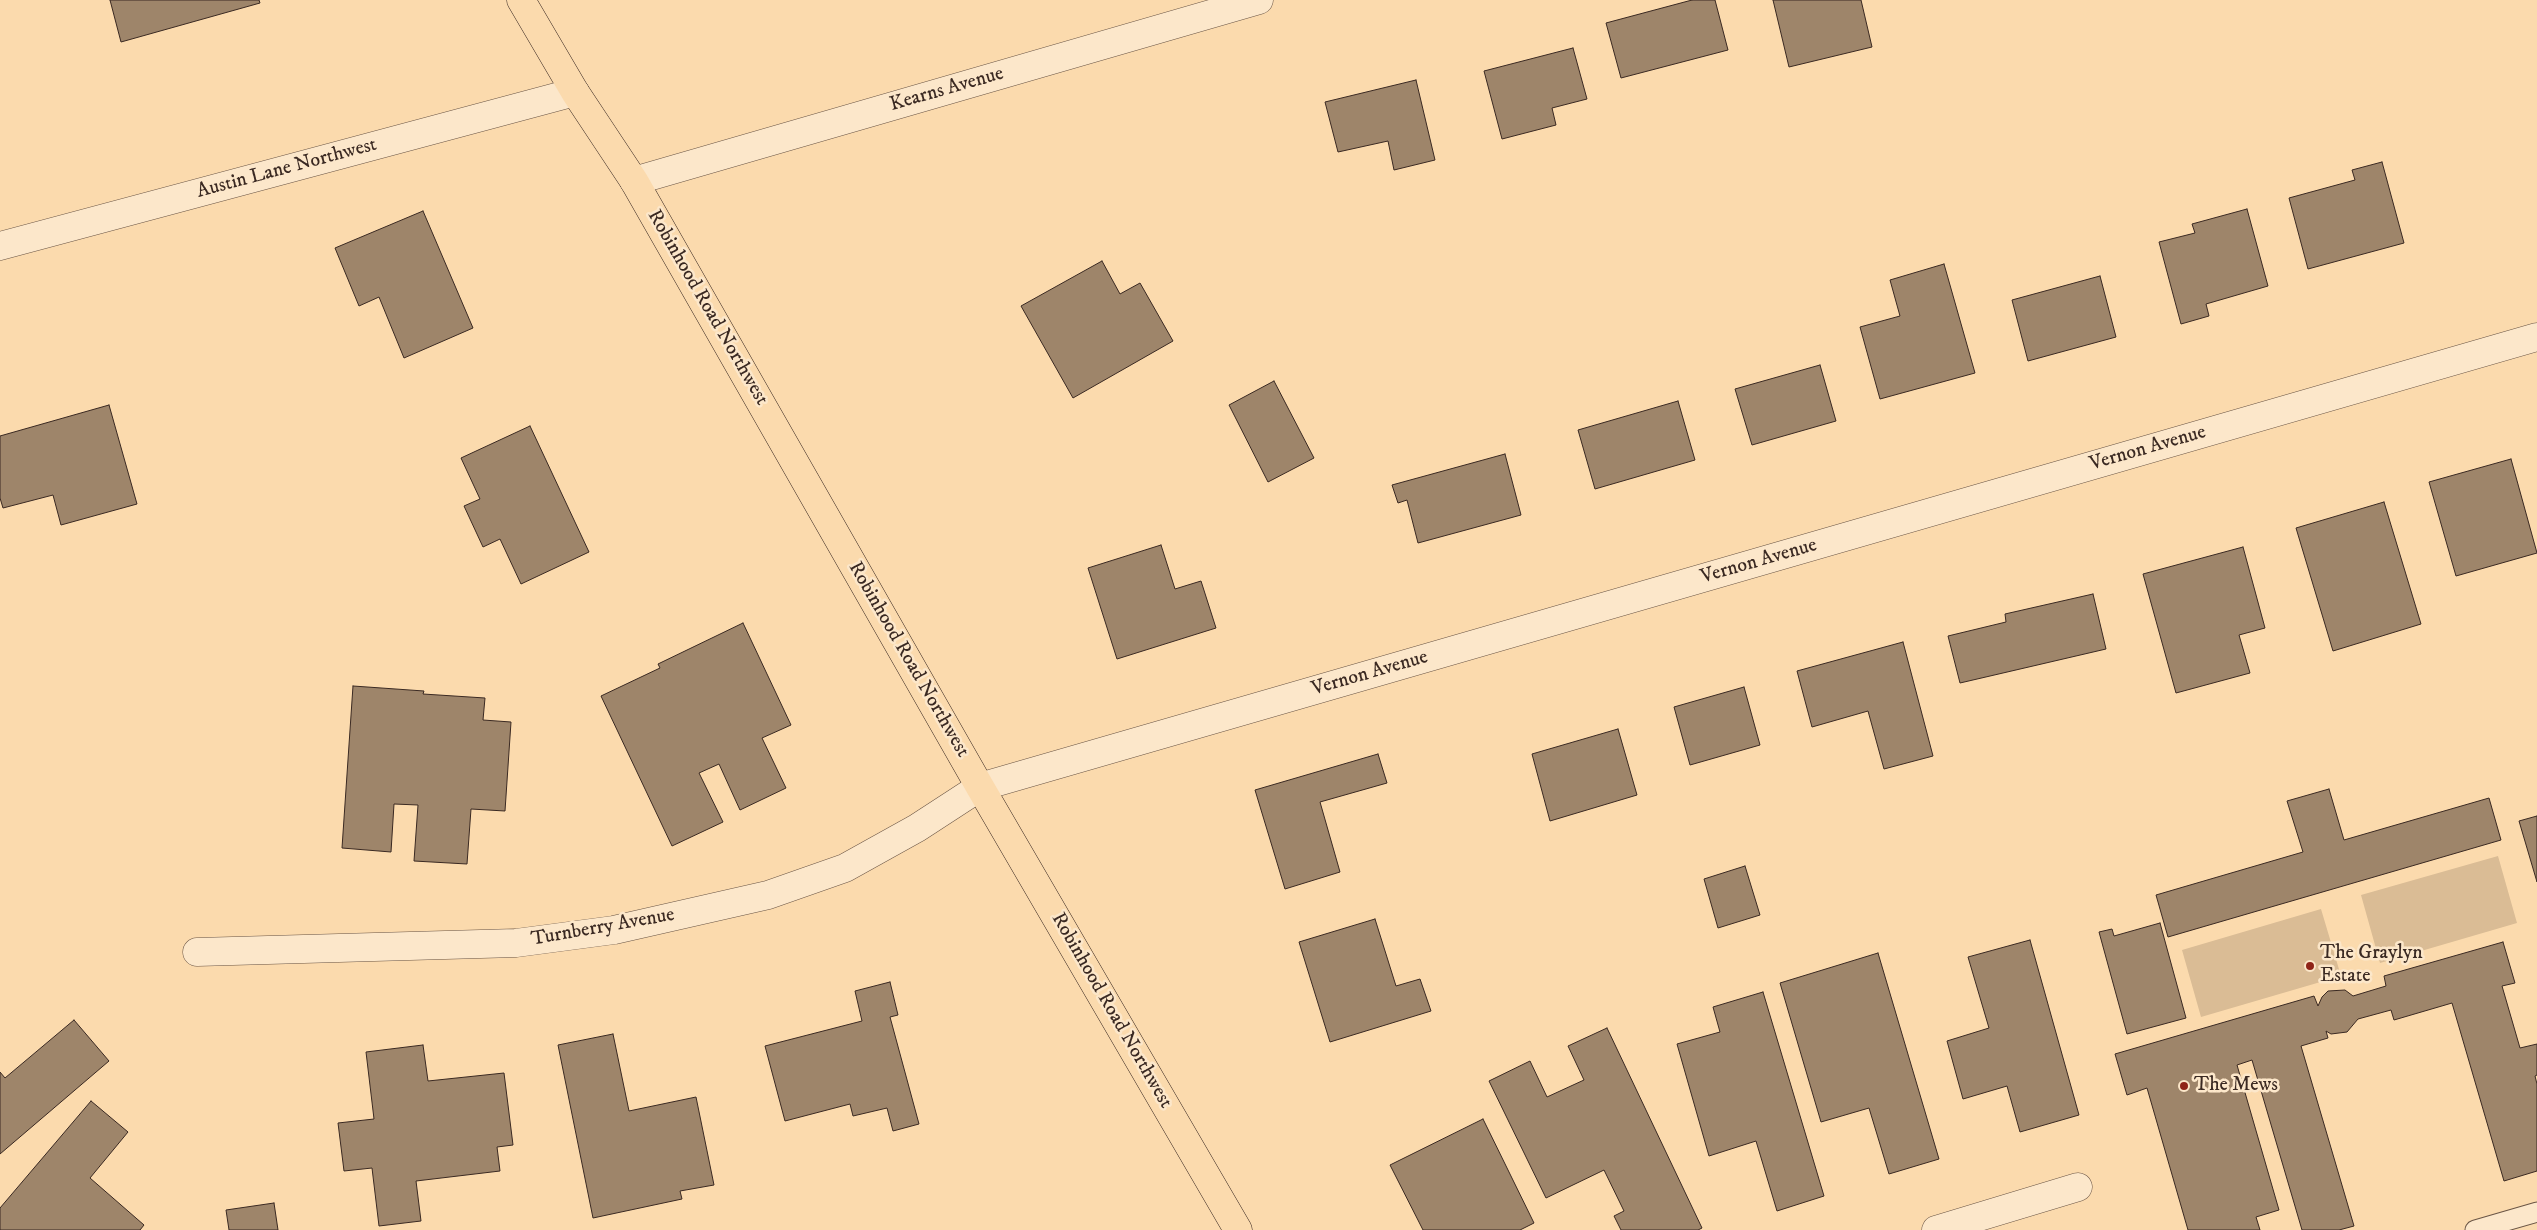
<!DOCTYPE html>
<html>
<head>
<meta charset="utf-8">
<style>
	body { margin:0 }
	canvas { display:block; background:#fbdaad }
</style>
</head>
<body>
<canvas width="2537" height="1230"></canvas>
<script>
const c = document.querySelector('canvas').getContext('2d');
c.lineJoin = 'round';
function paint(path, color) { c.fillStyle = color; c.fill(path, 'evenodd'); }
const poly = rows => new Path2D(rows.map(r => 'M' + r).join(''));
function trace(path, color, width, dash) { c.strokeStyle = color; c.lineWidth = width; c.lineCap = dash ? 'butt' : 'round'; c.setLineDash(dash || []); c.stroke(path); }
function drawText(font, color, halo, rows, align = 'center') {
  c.font = font + ' "IM FELL DW Pica",serif'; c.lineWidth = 5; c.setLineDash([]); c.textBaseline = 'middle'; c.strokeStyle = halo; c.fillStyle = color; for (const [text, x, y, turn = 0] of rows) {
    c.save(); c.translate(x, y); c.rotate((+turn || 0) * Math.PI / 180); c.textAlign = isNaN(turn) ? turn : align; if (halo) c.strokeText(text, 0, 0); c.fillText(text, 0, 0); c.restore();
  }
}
const green = poly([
	[2498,856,2517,923,2380,963,2361,895],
	[2321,909,2341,976,2201,1017,2182,950]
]);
const building = poly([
	[110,0,259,0,260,3,121,42,110,0],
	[1692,0,1715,0,1728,50,1621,78,1606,23,1692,0],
	[1773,0,1861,0,1872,47,1789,67,1773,0],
	[1573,48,1587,99,1552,108,1556,125,1502,139,1484,71,1573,48],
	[1416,80,1435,160,1394,170,1388,141,1338,152,1325,102,1416,80],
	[2382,162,2404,243,2308,269,2289,198,2355,180,2352,170,2382,162],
	[2247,209,2268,286,2206,304,2209,316,2181,324,2159,242,2195,233,2192,224,2247,209],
	[423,211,473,328,404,358,379,297,359,306,335,248,423,211],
	[1102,261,1120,294,1140,283,1173,341,1073,398,1021,306,1102,261],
	[1944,264,1975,373,1880,399,1860,327,1900,316,1890,280,1944,264],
	[2100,276,2116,337,2028,361,2012,300,2100,276],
	[1820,365,1836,421,1752,445,1735,389,1820,365],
	[1274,381,1314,458,1268,482,1229,405,1274,381],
	[1678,401,1695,460,1595,489,1578,430,1678,401],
	[109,405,137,504,61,525,53,495,3,508,0,498,0,436,109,405],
	[530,426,589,552,521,584,500,539,483,547,464,506,480,499,461,458,530,426],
	[1505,454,1521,515,1418,543,1407,500,1398,503,1392,485,1505,454],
	[2511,459,2537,553,2456,576,2429,482,2511,459],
	[2384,502,2421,624,2333,651,2296,528,2384,502],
	[1161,545,1175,589,1201,581,1216,628,1117,659,1088,568,1161,545],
	[2243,547,2265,628,2239,635,2250,673,2176,693,2143,574,2243,547],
	[2093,594,2106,649,1960,683,1948,636,2006,622,2005,614,2093,594],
	[743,623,791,725,762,738,786,788,740,810,719,764,699,773,723,822,672,846,601,696,660,668,658,664,743,623],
	[1903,642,1933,756,1884,769,1868,711,1812,727,1797,671,1903,642],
	[353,686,424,691,423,694,485,698,483,720,511,722,505,811,471,809,467,864,414,861,418,805,394,804,391,852,342,848,353,686],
	[1744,687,1760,745,1690,765,1674,707,1744,687],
	[1618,729,1637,795,1550,821,1532,754,1618,729],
	[1378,754,1387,783,1320,802,1340,872,1285,889,1255,790,1378,754],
	[2329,789,2344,840,2489,798,2501,840,2168,937,2156,895,2303,852,2287,801,2329,789],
	[2537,816,2537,882,2519,821,2537,816],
	[1745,866,1760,915,1718,928,1704,879,1745,866],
	[1375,919,1396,986,1420,979,1431,1011,1330,1042,1299,942,1375,919],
	[2160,923,2186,1018,2127,1034,2099,932,2112,929,2114,936,2160,923],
	[2030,940,2079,1115,2020,1132,2007,1086,1963,1099,1947,1041,1989,1028,1968,957,2030,940],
	[2503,942,2515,983,2502,986,2520,1048,2537,1044,2537,1075,2535,1076,2537,1084,2537,1171,2504,1181,2452,1003,2394,1020,2391,1010,2358,1019,2347,1032,2331,1034,2326,1031,2328,1038,2301,1046,2354,1226,2339,1230,2302,1230,2252,1060,2237,1065,2279,1210,2256,1217,2260,1230,2188,1230,2147,1088,2127,1095,2115,1054,2314,996,2318,1006,2322,997,2328,991,2345,990,2353,996,2386,986,2384,976,2503,942],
	[1878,953,1939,1159,1889,1174,1869,1108,1821,1122,1780,983,1878,953],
	[890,982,898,1015,890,1017,919,1124,893,1131,887,1108,853,1116,850,1104,785,1121,765,1046,862,1021,855,991,890,982],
	[1763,992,1824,1196,1777,1211,1756,1141,1709,1156,1677,1044,1720,1032,1713,1007,1763,992],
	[74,1020,109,1061,0,1154,0,1072,5,1078,74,1020],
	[1607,1028,1702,1228,1698,1230,1621,1230,1614,1216,1624,1211,1604,1170,1546,1198,1489,1081,1530,1061,1547,1097,1584,1080,1568,1046,1607,1028],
	[613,1034,629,1111,696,1097,714,1185,680,1191,682,1199,593,1218,558,1045,613,1034],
	[423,1045,428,1081,504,1073,513,1145,497,1147,500,1171,416,1181,421,1221,379,1226,372,1168,344,1171,338,1123,374,1119,366,1052,423,1045],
	[91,1101,128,1132,90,1178,144,1225,140,1230,0,1230,0,1208,91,1101],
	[1483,1119,1534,1223,1520,1230,1423,1230,1390,1165,1483,1119],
	[274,1203,278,1230,229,1230,226,1210,274,1203]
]);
const service = poly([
	[2475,1230,2537,1212]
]);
const minor = poly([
	[634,181,1259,0],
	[0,246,575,92],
	[197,952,516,943,614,930,768,895,845,868,917,828,980,787,2537,337],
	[1936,1230,2078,1187]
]);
const primary = poly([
	[521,0,575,92,634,181,980,787,1238,1230]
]);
const markers = [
	[2310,966,5,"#8f2418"],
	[2184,1086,5,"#8f2418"]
];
const streetNames = [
	["Kearns Avenue",947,90,-16],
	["Austin Lane Northwest",287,169,-15],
	["Robinhood Road Northwest",707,308,60],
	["Vernon Avenue",2148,449,-16],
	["Vernon Avenue",1759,562,-16],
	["Robinhood Road Northwest",908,660,60],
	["Vernon Avenue",1370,674,-16],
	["Turnberry Avenue",603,928,-10],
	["Robinhood Road Northwest",1111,1011,60]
];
const poiNames = [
	["The Graylyn",2320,954],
	["Estate",2320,977],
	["The Mews",2194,1086]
];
paint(green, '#dabc95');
paint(building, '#9e856a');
trace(building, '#3a2922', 1);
trace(service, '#6a5545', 21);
trace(minor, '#6a5545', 29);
trace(primary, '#3a2922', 29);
trace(service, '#fce7ca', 19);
trace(minor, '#fce7ca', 28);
trace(primary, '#fbdaad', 28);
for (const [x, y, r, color] of markers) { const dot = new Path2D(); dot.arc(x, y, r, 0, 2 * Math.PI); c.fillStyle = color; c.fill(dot); trace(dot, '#fce7ca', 2); }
drawText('20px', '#3a2922', '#fce7ca', streetNames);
drawText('20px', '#3a2922', '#fce7ca', poiNames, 'left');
</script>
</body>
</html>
